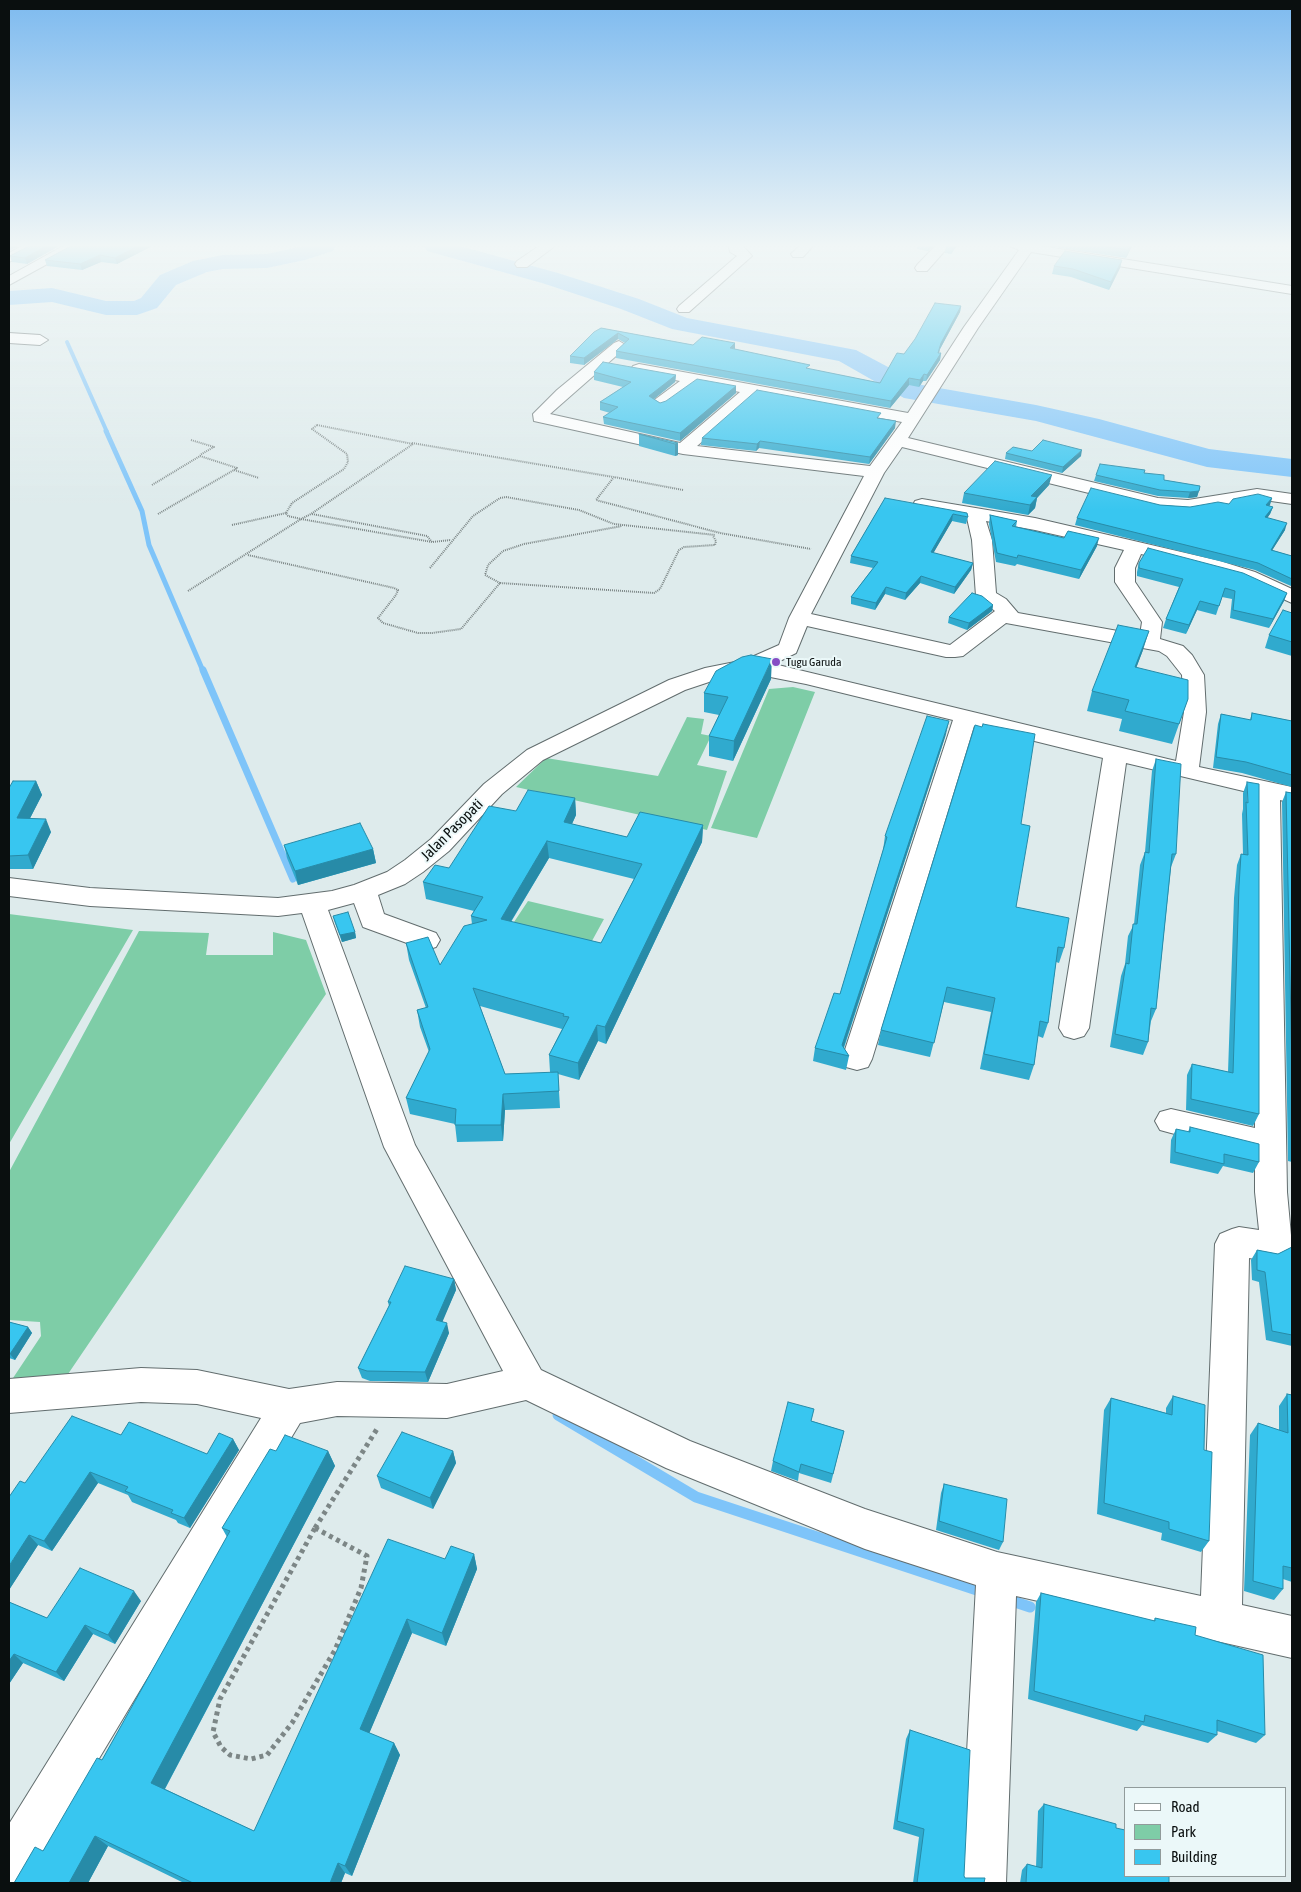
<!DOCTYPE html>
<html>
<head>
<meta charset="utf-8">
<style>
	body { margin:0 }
	#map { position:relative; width:1301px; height:1892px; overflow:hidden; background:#deebec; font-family:"Asap Condensed",sans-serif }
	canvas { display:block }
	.frame { position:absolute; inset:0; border:10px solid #0a0f0f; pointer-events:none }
	.legend { position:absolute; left:1124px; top:1787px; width:162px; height:90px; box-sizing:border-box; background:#ebf8f9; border:1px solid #919b9b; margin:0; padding:6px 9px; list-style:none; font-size:15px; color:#0a0f0f }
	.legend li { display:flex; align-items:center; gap:10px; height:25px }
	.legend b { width:25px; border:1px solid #919b9b }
</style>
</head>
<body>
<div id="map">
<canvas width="1301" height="1892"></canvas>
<div class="frame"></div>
<ul class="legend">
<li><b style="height:6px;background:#fff"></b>Road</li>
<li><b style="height:14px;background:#7ecda7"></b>Park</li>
<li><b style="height:14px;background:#38c6f0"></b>Building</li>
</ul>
</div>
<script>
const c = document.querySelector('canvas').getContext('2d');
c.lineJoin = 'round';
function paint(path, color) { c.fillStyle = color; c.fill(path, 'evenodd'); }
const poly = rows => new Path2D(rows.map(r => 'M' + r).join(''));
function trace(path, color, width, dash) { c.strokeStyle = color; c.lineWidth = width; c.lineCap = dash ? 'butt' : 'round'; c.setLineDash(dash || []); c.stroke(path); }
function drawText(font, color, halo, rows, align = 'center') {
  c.font = font + ' "Asap Condensed",sans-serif'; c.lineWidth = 4; c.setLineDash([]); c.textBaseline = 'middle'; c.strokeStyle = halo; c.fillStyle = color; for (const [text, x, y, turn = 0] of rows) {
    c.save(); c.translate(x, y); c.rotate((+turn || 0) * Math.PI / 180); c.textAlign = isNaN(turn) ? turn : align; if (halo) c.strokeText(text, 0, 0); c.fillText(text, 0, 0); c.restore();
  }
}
const green = poly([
	[793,687,815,692,757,838,711,828,769,689],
	[687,717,704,719,701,734,711,736,697,765,727,771,707,830,516,787,546,758,658,776],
	[528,901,604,919,587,950,508,931],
	[9,914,133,930,9,1144],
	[139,931,209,933,206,955,273,955,273,932,306,940,326,994,66,1377,11,1381,41,1336,40,1322,9,1320,9,1172]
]);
const streamFar3 = poly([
	[67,342,107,432]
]);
const streamFar2 = poly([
	[106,431,142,511,149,545,203,671]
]);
const streamFar1 = poly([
	[203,670,293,879]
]);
const stream = poly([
	[558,1415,696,1497,986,1593],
	[1006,1599,1030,1607]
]);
const river = poly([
	[303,246,336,246,333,251,305,260,267,268,223,269,207,272,176,285,157,308,137,315,106,315,52,302,9,305,9,291,52,288,106,301,134,301,141,298,160,275,193,261,223,255,267,254,303,246],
	[424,246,460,246,558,273,639,299,687,318,856,350,922,385,1036,405,1099,419,1209,449,1292,459,1292,477,1207,467,1036,421,904,398,839,361,672,329,621,309,542,283,427,251,424,246]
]);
const pathFar1 = poly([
	[317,425,413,444,311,514,301,519,288,516,286,513,292,503,344,469,348,462,347,454,312,429,317,425],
	[191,440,214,447,200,455],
	[412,443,613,477],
	[152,485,200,456,237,468,234,470],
	[683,490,614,477,596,500,720,533,811,549],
	[158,514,234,470,259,478],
	[312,514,427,536,432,542],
	[301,519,432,542,451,540],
	[232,525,286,513],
	[248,555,394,588,398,590,396,595,378,618,383,623,418,633,432,633,461,629,500,583,654,593,660,589,679,550,684,547,715,545,716,541,713,536],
	[430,568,473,516,500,498,506,497,579,510,614,524,715,535],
	[500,583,485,575,488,565,503,551,524,544,622,526],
	[188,591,301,519]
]);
const path = poly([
	[315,1528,367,1556,361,1588,335,1650,292,1723,267,1755,251,1759,230,1755,221,1747,213,1732,220,1699,315,1528],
	[315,1528,377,1429]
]);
const minor = poly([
	[22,246,39,246,9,262,9,253,22,246],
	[63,246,80,246,9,285,9,276,63,246],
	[539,246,555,246,527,267,517,267,515,264,517,261,539,246],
	[729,246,743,246,752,256,689,312,679,312,677,309,679,306,737,256,730,252,729,246],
	[799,246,813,246,803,257,793,257,791,254,799,246],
	[935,246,949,246,927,271,917,271,915,268,917,265,935,246],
	[1010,246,1041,246,1292,286,1292,294,1031,252,978,328,908,438,1158,498,1188,500,1257,489,1292,494,1292,504,1257,499,1188,512,1158,510,902,447,884,473,811,614,950,645,995,611,976,596,972,540,967,518,915,509,913,505,915,501,922,499,1035,518,1220,561,1255,572,1292,589,1292,603,1241,580,1214,572,1141,554,1135,568,1135,582,1162,622,1160,639,1183,646,1192,655,1204,675,1206,712,1199,767,1292,787,1292,803,1280,800,1287,1192,1292,1246,1284,1257,1272,1262,1249,1258,1242,1605,1292,1616,1292,1658,1016,1596,1006,1883,960,1883,976,1585,865,1549,666,1468,526,1400,447,1418,337,1416,300,1423,25,1882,9,1883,9,1824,261,1418,197,1404,141,1402,9,1413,9,1379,141,1368,197,1370,289,1389,337,1382,447,1384,503,1371,384,1147,302,913,278,916,90,906,9,896,9,878,90,888,278,898,332,891,354,885,387,872,405,860,431,839,484,784,527,750,669,680,705,668,745,660,779,645,789,618,864,476,683,454,534,421,533,414,557,390,614,343,619,341,627,346,624,349,550,414,680,443,740,392,696,384,665,407,653,407,651,404,653,401,680,381,633,372,631,369,633,366,639,364,908,413,964,327,1019,250,1010,246],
	[756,395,902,422,870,466,697,446,756,395],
	[986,521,1035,530,1124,550,1115,568,1115,582,1142,622,1140,635,1018,613,1006,599,996,593,992,540,986,521],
	[1006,623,1159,651,1167,656,1182,675,1184,712,1176,761,774,664,796,653,807,626,946,657,955,657,963,656,1006,623],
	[750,673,806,684,953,720,842,1059,846,1067,857,1070,868,1067,872,1059,974,726,1103,758,1059,1028,1064,1036,1074,1039,1084,1036,1089,1028,1126,763,1256,794,1255,1128,1171,1109,1160,1112,1155,1121,1160,1130,1171,1133,1255,1154,1255,1192,1259,1230,1239,1227,1232,1229,1220,1234,1215,1244,1201,1596,997,1552,865,1509,690,1441,541,1370,415,1145,328,910,354,903,363,927,426,950,436,947,440,940,436,933,384,914,378,895,405,884,423,872,449,851,502,794,543,760,685,690,718,679,750,673],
	[9,333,40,335,48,340,40,345,9,343,9,333]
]);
const wall = poly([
	[29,246,59,246,27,264,12,262,10,256],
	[152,246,117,264,101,262,82,270,47,266,45,260],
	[917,246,933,246,928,251,917,249],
	[946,246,957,246,951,254,945,253],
	[1048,246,1132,246,1126,258],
	[1122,260,1120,268,1109,290,1071,277,1052,274,1054,266],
	[961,306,960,312,940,349,939,353,941,353,940,360,926,381,923,381,919,387,909,385,890,408,616,358,616,351,625,343,618,339,584,365,570,363,570,356,601,328,693,345,735,349,810,369,880,383,904,354],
	[594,372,676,375,675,382,654,399,660,403,736,386,736,393,680,441,604,424,603,417,610,413,600,410,600,402,623,387,594,380],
	[881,419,895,428,869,464,759,448,756,451,701,445,702,438],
	[639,434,678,443,678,455,675,456,639,446],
	[1032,451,1081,456,1062,473,1005,459,1006,453],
	[1144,473,1164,480,1200,486,1197,497,1188,498,1158,496,1094,481,1096,475],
	[1049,485,1037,498,1035,508,1028,515,962,503,964,493],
	[885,498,968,517,966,524,952,521,933,553,973,563,971,570,954,594,920,583,905,600,885,594,875,610,851,604,851,597,873,568,850,563,851,556],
	[1272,498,1269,506,1273,507,1270,514,1267,518,1285,530,1272,550,1292,556,1292,583,1291,586,1255,570,1075,525,1077,518,1160,505,1190,507,1229,504],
	[990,515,1017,521,1016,527,1097,546,1079,579,1017,564,1015,566,996,562,989,524],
	[1139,563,1287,593,1284,601,1269,628,1230,618,1232,599,1222,597,1216,615,1197,610,1186,634,1163,628,1166,619,1179,587,1137,576,1137,572],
	[993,605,992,611,967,630,948,623,949,617],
	[1292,613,1292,656,1265,648,1269,635],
	[1143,650,1136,668,1188,699,1172,744,1119,731,1122,719,1087,711,1092,691],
	[771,679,733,761,709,756,709,736,719,715,704,712,704,693],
	[1252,713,1292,721,1292,787,1242,773,1213,768,1218,724,1221,714,1250,720],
	[946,734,844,1048,849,1056,846,1070,813,1061,815,1048,840,994,883,850,885,836],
	[1156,759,1176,854,1171,867,1156,1009,1151,1021,1148,1042,1143,1055,1110,1047,1121,976,1125,964,1128,936,1134,924,1140,865,1145,852,1152,771],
	[36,781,42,795,30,818,51,832,33,869,9,869,9,788],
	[1247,782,1259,1114,1253,1126,1186,1110,1187,1075,1192,1064,1228,1072,1234,898,1237,865,1241,854,1243,854,1242,814,1243,809,1243,793],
	[1286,792,1292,793,1292,1162,1288,1161,1282,802],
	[575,798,576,815,572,824,627,837,703,825,702,842,606,1044,598,1041,579,1080,558,1074,560,1108,505,1110,503,1141,457,1142,455,1124,410,1114,406,1098,429,1052,420,1027,417,1010,426,1008,409,960,406,943,440,965,472,924,471,916,474,911,426,899,423,882,449,868,516,811],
	[549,858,634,879,601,943,511,922],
	[480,1006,562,1029,549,1055,550,1072,552,1073,505,1074],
	[1021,824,1016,907,1064,948,1059,963,1056,962,1048,1023,1043,1038,1038,1036,1034,1065,1029,1080,980,1069,991,1012,944,1002,930,1057,878,1045,881,1030],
	[284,845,373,849,376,863,298,885,287,858],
	[333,916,355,932,356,938,342,942,335,923],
	[1190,1127,1259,1162,1253,1173,1223,1166,1218,1174,1170,1163,1171,1140,1176,1129,1188,1132],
	[1292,1247,1292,1346,1266,1340,1259,1282,1252,1280,1251,1260,1257,1250,1278,1254],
	[454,1279,456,1290,442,1321,449,1333,428,1382,370,1381,362,1378,358,1368,389,1306,388,1302],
	[9,1322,28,1327,32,1333,15,1360,9,1358],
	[1287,1394,1292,1395,1292,1582,1283,1579,1283,1589,1274,1600,1244,1591,1250,1435,1258,1423,1279,1430,1279,1406],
	[1173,1396,1204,1450,1209,1541,1201,1552,1161,1540,1162,1533,1097,1514,1104,1410,1111,1398,1166,1413,1166,1408],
	[812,1421,844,1431,831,1483,799,1473,798,1481,771,1471,773,1461],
	[121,1435,207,1454,233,1439,239,1450,190,1528,178,1523,176,1520,132,1502,128,1495,98,1483,52,1551,38,1545,9,1590,25,1483],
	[276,1451,328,1451,335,1466,165,1789,254,1831,445,1559,474,1554,477,1569,446,1646,412,1633,369,1733,394,1743,400,1755,352,1876,345,1873,341,1883,184,1883,108,1846,88,1883,14,1883,43,1851,102,1760,227,1537,222,1528],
	[453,1451,456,1463,433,1509,381,1488,377,1476],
	[944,1484,1003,1542,999,1550,936,1530,941,1493],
	[1041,1593,1154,1621,1155,1618,1195,1635,1265,1735,1256,1743,1217,1731,1217,1735,1208,1743,1142,1725,1137,1731,1028,1699,1036,1602],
	[141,1601,115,1644,93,1634,64,1681,23,1663,9,1684,9,1602,47,1618],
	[910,1730,964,1876,965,1878,984,1883,913,1883,919,1837,893,1829,906,1739],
	[1044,1804,1116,1828,1169,1883,1020,1883,1022,1870,1027,1864,1036,1867,1038,1811]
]);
const shadedWall = poly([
	[9,246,18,246,9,251],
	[46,246,59,246,27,264,25,258],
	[138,246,152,246,117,264,115,258],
	[929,246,933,246,928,251],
	[953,246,957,246,951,254,952,247],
	[1130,246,1132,246,1126,258,1128,250],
	[100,255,101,262,82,270,80,264],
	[1122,260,1120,268,1109,290,1111,282],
	[961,306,960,312,940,349,937,360,941,343],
	[618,333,618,339,584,365,584,358],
	[735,343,735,349,730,348],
	[941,353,940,360,926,381,927,375],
	[924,374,923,381,919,387,920,380],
	[676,375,675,382,649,403,649,396],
	[909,378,909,385,890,408,891,401],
	[736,386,736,393,680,441,680,433],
	[896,421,895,428,869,464,870,457],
	[760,441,759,448,756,451,757,444],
	[678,443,678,455,675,456,675,444],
	[1082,450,1081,456,1062,473,1063,467],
	[1052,475,1049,485,1037,498,1035,508,1028,515,1030,505,1031,496],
	[1199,491,1197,497,1188,498,1190,492],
	[1272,498,1270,505,1264,512,1266,505],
	[1273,507,1270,514,1263,524,1265,517],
	[953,514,952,521,930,559,931,552],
	[1287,523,1285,530,1268,557,1271,550],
	[1099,538,1097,546,1079,579,1081,570],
	[973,563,971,570,954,594,955,587],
	[921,576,920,583,905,600,906,593],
	[886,587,885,594,875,610,876,603],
	[1287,593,1284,601,1269,628,1273,619],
	[1200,601,1197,610,1186,634,1189,625],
	[993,605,992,611,967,630,969,623],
	[1149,631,1143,650,1129,687,1135,667],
	[772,659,771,679,733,761,734,741],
	[949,721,946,734,841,1055,842,1045],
	[36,781,42,795,23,832,17,818],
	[575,798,576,815,565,839,564,822],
	[46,819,51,832,33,869,28,855],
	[703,825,702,842,606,1044,605,1027],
	[547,841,549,858,502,936,501,919],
	[373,849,376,863,298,885,295,871],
	[355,932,356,938,342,942,340,935],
	[597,1025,598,1041,579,1080,578,1063],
	[503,1094,505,1110,503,1141,501,1125],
	[454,1279,456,1290,439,1330,436,1320],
	[447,1323,449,1333,428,1382,425,1372],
	[28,1327,32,1333,15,1360,10,1354],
	[233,1439,239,1450,190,1528,184,1518],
	[328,1451,335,1466,162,1794,151,1783],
	[453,1451,456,1463,433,1509,430,1498],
	[90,1472,98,1483,52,1551,44,1541],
	[29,1535,38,1545,9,1590,9,1566],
	[474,1554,477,1569,446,1646,442,1633],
	[134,1591,141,1601,115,1644,108,1635],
	[407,1619,412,1633,366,1741,360,1729],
	[85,1625,93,1634,64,1681,56,1672],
	[14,1654,23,1663,9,1684,9,1661],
	[394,1743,400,1755,352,1876,345,1866],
	[95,1836,108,1846,88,1883,69,1883],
	[338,1863,345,1873,341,1883,330,1883]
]);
const building = poly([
	[29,246,46,246,25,258,10,256,29,246],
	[71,246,138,246,115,258,100,255,80,264,45,260,71,246],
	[1101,246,1130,246,1128,250,1101,246],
	[1065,251,1122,260,1111,282,1073,269,1054,266,1065,251],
	[935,303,961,306,941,343,938,353,941,353,927,375,924,374,920,380,909,378,891,401,616,351,629,339,618,333,584,358,570,356,594,332,601,328,693,345,702,337,735,343,730,348,810,365,806,368,880,383,897,353,904,354,915,339,935,303],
	[603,362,676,375,649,396,660,403,666,401,697,379,736,386,680,433,603,417,618,407,600,402,631,382,594,372,603,362],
	[757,390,881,413,877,418,896,421,870,457,760,441,757,444,702,438,757,390],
	[639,434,678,443,675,444,639,434],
	[1043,440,1082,450,1063,467,1006,453,1013,447,1032,451,1043,440],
	[995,461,1052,475,1031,496,1037,497,1030,505,964,493,995,461],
	[1100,464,1145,470,1144,473,1164,475,1164,480,1200,486,1199,491,1190,492,1160,490,1096,475,1100,464],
	[1091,488,1160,505,1190,507,1218,502,1229,504,1233,499,1258,494,1272,498,1266,505,1273,507,1265,517,1287,523,1271,550,1292,556,1292,579,1258,563,1077,518,1091,488],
	[885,498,967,513,968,517,953,514,931,552,973,563,955,587,921,576,906,593,886,587,876,603,851,597,878,562,851,556,885,498],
	[990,515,1017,521,1012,526,1064,538,1068,531,1099,538,1081,570,1018,555,1017,558,997,553,990,515],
	[1148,548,1243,573,1287,593,1273,619,1233,610,1235,591,1225,588,1219,606,1200,601,1189,625,1166,619,1183,579,1139,568,1139,563,1148,548],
	[972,593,982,596,993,605,969,623,949,617,972,593],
	[1283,610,1292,613,1292,642,1269,635,1283,610],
	[1118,625,1149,631,1135,667,1188,680,1188,699,1179,724,1125,711,1129,700,1092,691,1118,625],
	[751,655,772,659,734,741,709,736,728,697,704,693,716,671,742,657,751,655],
	[1252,713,1292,721,1292,775,1246,762,1216,757,1221,714,1251,720,1252,713],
	[927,716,949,721,842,1045,849,1056,815,1048,834,993,840,994,887,837,885,836,927,716],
	[983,724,1035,734,1021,824,1030,826,1016,907,1069,918,1064,948,1058,947,1048,1023,1040,1021,1034,1065,984,1054,995,998,947,987,934,1043,881,1030,975,725,982,727,983,724],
	[1156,759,1181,764,1176,854,1172,854,1156,1009,1151,1008,1148,1042,1115,1034,1126,963,1129,964,1133,924,1137,924,1145,852,1149,853,1156,759],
	[13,781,36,781,17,818,46,819,28,855,9,856,9,788,13,781],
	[1247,782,1259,784,1259,1114,1191,1099,1192,1064,1233,1073,1239,886,1241,854,1248,855,1246,802,1248,803,1247,782],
	[528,790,575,798,564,822,627,837,640,812,703,825,605,1027,597,1025,578,1063,549,1055,569,1017,563,1016,564,1014,473,988,505,1074,558,1072,559,1091,503,1094,501,1125,455,1125,456,1109,406,1098,430,1049,417,1010,428,1007,406,943,428,937,440,965,464,926,487,920,471,916,483,897,423,882,435,865,449,868,489,806,516,811,528,790],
	[547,841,642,864,601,943,501,919,547,841],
	[1286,792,1292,793,1292,1067,1286,792],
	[360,823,373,849,295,871,284,845,360,823],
	[348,912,355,932,340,935,333,916,348,912],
	[1190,1127,1259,1144,1259,1162,1224,1154,1224,1164,1175,1152,1176,1129,1190,1132,1190,1127],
	[1292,1247,1292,1335,1272,1331,1265,1272,1257,1270,1257,1250,1278,1254,1292,1247],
	[405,1266,454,1279,436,1320,447,1323,425,1372,367,1371,358,1368,391,1302,388,1302,405,1266],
	[9,1322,28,1327,10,1354,9,1353,9,1322],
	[1287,1394,1292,1395,1292,1568,1283,1566,1283,1589,1253,1581,1258,1423,1288,1433,1287,1394],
	[1173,1396,1205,1405,1204,1450,1212,1452,1209,1541,1169,1529,1169,1522,1104,1503,1111,1398,1172,1415,1173,1396],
	[788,1402,814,1409,811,1421,844,1431,833,1474,801,1464,799,1472,773,1461,788,1402],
	[72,1416,121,1435,129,1422,207,1454,219,1433,233,1439,184,1518,171,1513,173,1510,125,1491,128,1487,90,1472,44,1541,29,1535,9,1566,9,1497,20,1481,25,1483,72,1416],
	[402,1432,453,1451,430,1498,377,1476,402,1432],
	[285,1435,328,1451,151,1783,254,1831,388,1539,445,1559,451,1546,474,1554,442,1633,407,1619,360,1729,394,1743,345,1866,338,1863,330,1883,193,1883,95,1836,69,1883,14,1883,35,1847,43,1851,97,1758,102,1760,230,1531,222,1528,270,1449,276,1451,285,1435],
	[944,1484,1007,1499,1003,1542,939,1521,944,1484],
	[80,1568,134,1591,108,1635,85,1625,56,1672,14,1654,9,1661,9,1602,47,1618,80,1568],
	[1041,1593,1155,1621,1155,1618,1196,1627,1195,1635,1263,1655,1265,1735,1217,1720,1217,1735,1145,1715,1144,1722,1034,1691,1041,1593],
	[910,1730,970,1750,964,1876,965,1878,985,1878,984,1883,917,1883,924,1829,897,1821,910,1730],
	[1044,1804,1116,1824,1116,1828,1125,1830,1125,1876,1169,1876,1169,1883,1026,1883,1027,1864,1042,1868,1044,1804]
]);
const markers = [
	[776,662,5,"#864dc4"]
];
const farPoinames = [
	["Tugu Garuda",786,662]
];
const streetNames = [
	["Jalan Pasopati",452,830,-45]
];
paint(green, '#7ecda7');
trace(streamFar3, '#7ec4f9', 4);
trace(streamFar2, '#7ec4f9', 5);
trace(streamFar1, '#7ec4f9', 7);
trace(stream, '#7ec4f9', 11);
paint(river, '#7ec4f9');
trace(minor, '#626d6e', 2);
trace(pathFar1, '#7c8686', 2, [1, 1]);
trace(path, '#7c8686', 5, [4, 4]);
paint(minor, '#fff');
paint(wall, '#30aace');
paint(shadedWall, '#278ba8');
paint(building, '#38c6f0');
trace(building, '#278ba8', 1);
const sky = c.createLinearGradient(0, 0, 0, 511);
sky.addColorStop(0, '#7dbaef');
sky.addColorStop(0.48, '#f0f6f6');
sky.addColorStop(1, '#f0f6f600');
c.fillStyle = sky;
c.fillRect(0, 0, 1301, 511);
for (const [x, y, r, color] of markers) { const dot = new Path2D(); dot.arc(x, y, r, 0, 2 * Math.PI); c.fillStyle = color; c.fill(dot); trace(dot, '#ebf8f9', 2); }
drawText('12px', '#0a0f0f', '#ebf8f9', farPoinames, 'left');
drawText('15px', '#0a0f0f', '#ebf8f9', streetNames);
</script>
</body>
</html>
